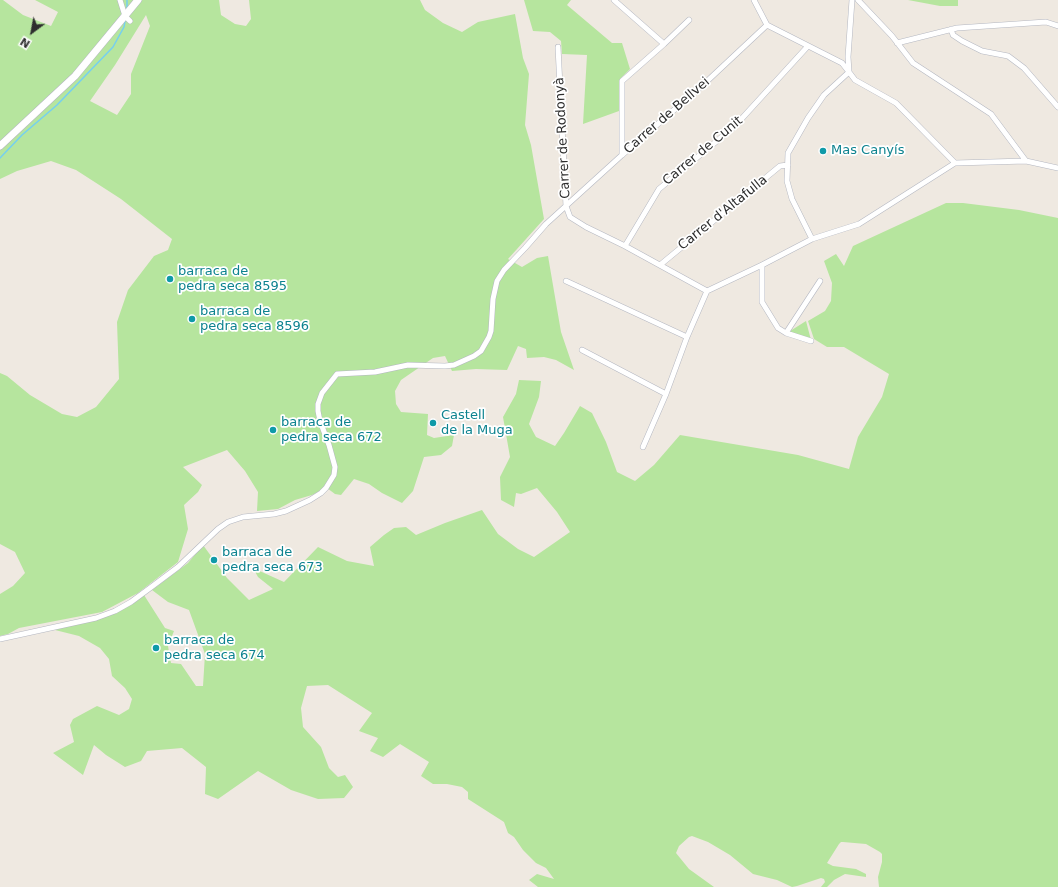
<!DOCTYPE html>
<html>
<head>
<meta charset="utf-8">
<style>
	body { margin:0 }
	#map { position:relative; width:1058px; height:887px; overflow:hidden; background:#efe9e1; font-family:"DejaVu Sans",sans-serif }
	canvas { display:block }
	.north { position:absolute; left:12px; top:12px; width:40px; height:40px; -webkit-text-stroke:3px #fff; paint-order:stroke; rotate:212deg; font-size:11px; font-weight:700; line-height:16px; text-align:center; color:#2e2e2e }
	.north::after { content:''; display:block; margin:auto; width:14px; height:18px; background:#2e2e2e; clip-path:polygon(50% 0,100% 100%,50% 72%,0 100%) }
</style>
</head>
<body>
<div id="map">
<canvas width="1058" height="887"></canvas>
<div class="north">N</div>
</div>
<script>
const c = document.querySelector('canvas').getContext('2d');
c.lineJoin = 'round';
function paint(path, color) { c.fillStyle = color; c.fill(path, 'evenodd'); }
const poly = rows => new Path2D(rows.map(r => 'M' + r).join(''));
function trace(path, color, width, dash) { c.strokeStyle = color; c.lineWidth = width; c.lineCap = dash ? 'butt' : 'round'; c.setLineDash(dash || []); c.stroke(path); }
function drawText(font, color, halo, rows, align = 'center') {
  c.font = font + ' "DejaVu Sans",sans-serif'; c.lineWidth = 3.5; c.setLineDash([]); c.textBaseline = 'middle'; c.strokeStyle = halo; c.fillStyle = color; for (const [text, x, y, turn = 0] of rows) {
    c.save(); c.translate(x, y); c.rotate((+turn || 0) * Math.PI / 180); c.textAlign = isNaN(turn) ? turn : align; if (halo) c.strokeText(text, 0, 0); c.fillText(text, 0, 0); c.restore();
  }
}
const green = poly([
	[0,0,3,0,23,15,51,26,58,12,35,0,219,0,221,15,235,24,246,26,251,19,249,0,420,0,425,10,443,23,462,32,478,22,515,14,523,58,529,74,525,125,531,145,544,219,508,259,522,267,537,258,548,256,561,332,574,370,556,360,544,357,527,358,526,349,518,346,507,370,476,369,452,371,445,356,433,358,401,380,395,391,396,404,401,412,428,414,427,435,434,438,454,435,452,446,441,455,424,457,413,491,402,503,382,493,369,484,354,479,341,495,335,494,327,488,312,495,295,500,278,509,257,511,258,492,245,471,227,450,183,467,202,485,198,492,184,505,188,529,178,562,138,593,102,612,19,628,8,634,0,636,0,594,13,586,25,573,15,552,0,544,0,373,7,376,30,395,62,414,77,417,96,407,119,379,117,322,128,290,154,256,168,250,172,239,121,199,76,170,51,161,17,171,0,179],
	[146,15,150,26,131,74,131,94,117,115,90,101,115,65],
	[524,0,571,0,567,5,612,43,622,43,630,69,620,79,619,111,583,124,587,55,562,54,561,41,550,32,533,31],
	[908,0,958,0,958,6,940,6],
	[946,203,963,203,1019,210,1058,218,1058,887,879,887,878,877,882,862,882,854,880,852,866,844,843,842,841,842,839,844,827,863,833,866,856,869,866,874,866,877,845,874,834,880,827,887,821,887,825,882,824,879,821,878,797,886,792,887,777,880,753,874,730,855,708,842,692,836,689,837,679,846,676,853,689,869,714,887,538,887,529,880,537,874,554,879,546,868,536,863,523,850,514,837,508,833,504,822,468,799,468,792,462,787,447,784,433,784,421,776,429,762,400,744,383,757,370,751,378,738,359,731,372,713,328,685,307,686,301,708,303,727,321,747,329,768,338,777,345,775,353,787,344,798,318,799,291,790,258,771,218,799,205,794,206,767,182,748,147,751,141,761,125,767,106,755,94,745,83,775,53,753,74,742,70,725,73,719,97,706,119,715,129,709,132,699,125,688,112,676,109,659,100,648,79,636,43,627,105,616,144,595,165,628,174,631,168,646,171,663,181,664,196,686,203,686,205,654,189,610,168,602,152,590,188,563,203,545,227,578,249,600,273,589,258,577,253,568,284,582,318,547,347,561,374,566,370,547,384,535,394,528,406,527,416,535,445,523,482,510,498,534,518,549,534,557,570,532,557,512,537,488,521,494,516,493,514,507,501,500,500,477,510,457,503,417,516,394,519,380,541,381,539,397,529,424,536,437,555,446,564,433,580,406,592,413,606,442,617,472,635,481,654,465,680,435,798,455,849,469,858,437,882,397,889,374,844,347,827,347,814,339,808,321,825,311,831,301,832,283,824,261,836,254,844,266,853,246],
	[806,321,811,340,787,333]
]);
const stream = poly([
	[127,9,127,0],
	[0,158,22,135,57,105,113,47,124,27,125,21]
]);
const minor = poly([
	[120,0,125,16,130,21],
	[614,0,664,44],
	[754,0,767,25,842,63,849,72,824,95,808,118,788,153,787,181,792,199,812,239],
	[852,0,848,57,849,72,855,80,896,103,955,163],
	[858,0,892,36,913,63,991,114,1026,161],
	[951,29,953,35,962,41,982,51,1008,56,1024,68,1058,107],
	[897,43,957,28,1046,22,1058,26],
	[558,47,566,206,570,217,586,227,625,246,707,291],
	[622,155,622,81,664,44,689,20],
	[955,163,1026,161,1058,168],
	[625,246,659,189,735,126,808,46],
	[660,265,780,166,788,165],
	[762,265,762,302,778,328,786,333,820,281],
	[566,281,687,337],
	[786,333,811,341],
	[582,350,666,394],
	[643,447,666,394,687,337,707,291,762,265,812,239,859,224,955,163],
	[0,639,96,618,115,611,131,602,150,588,178,567,218,529,228,522,243,517,274,514,286,511,310,500,321,493,326,488,334,475,335,467,329,445,320,421,318,411,318,404,322,393,337,374,375,372,408,365,445,366,454,365,474,356,481,351,489,337,491,331,493,299,497,281,504,270,525,248,546,224,622,155,704,84,767,25]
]);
const secondary = poly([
	[0,146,75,76,138,0]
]);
const markers = [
	[823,151,4,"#0f9aa8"],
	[170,279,4,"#0f9aa8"],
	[192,319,4,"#0f9aa8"],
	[433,423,4,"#0f9aa8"],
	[273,430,4,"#0f9aa8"],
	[214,560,4,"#0f9aa8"],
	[156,648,4,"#0f9aa8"]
];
const streetNames = [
	["Carrer de Bellvei",667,116,-41],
	["Carrer de Rodonyà",563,138,-93],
	["Carrer de Cunit",703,151,-40],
	["Carrer d'Altafulla",723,213,-39]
];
const cultureNames = [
	["Mas Canyís",831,151],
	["barraca de",178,272],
	["pedra seca 8595",178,287],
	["barraca de",200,312],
	["pedra seca 8596",200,327],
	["Castell",441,416],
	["de la Muga",441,431],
	["barraca de",281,423],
	["pedra seca 672",281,438],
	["barraca de",222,553],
	["pedra seca 673",222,568],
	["barraca de",164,641],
	["pedra seca 674",164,656]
];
paint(green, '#b6e59e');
trace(stream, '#75cff0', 1.5);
trace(minor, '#b4b7c1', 6);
trace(secondary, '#b4b7c1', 8);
trace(minor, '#fff', 5);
trace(secondary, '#fff', 7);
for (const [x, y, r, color] of markers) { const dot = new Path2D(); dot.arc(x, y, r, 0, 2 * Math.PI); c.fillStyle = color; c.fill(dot); trace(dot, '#fff', 1.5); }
drawText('13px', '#2e2e2e', '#fff', streetNames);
drawText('13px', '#0d838f', '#fff', cultureNames, 'left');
</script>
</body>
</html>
